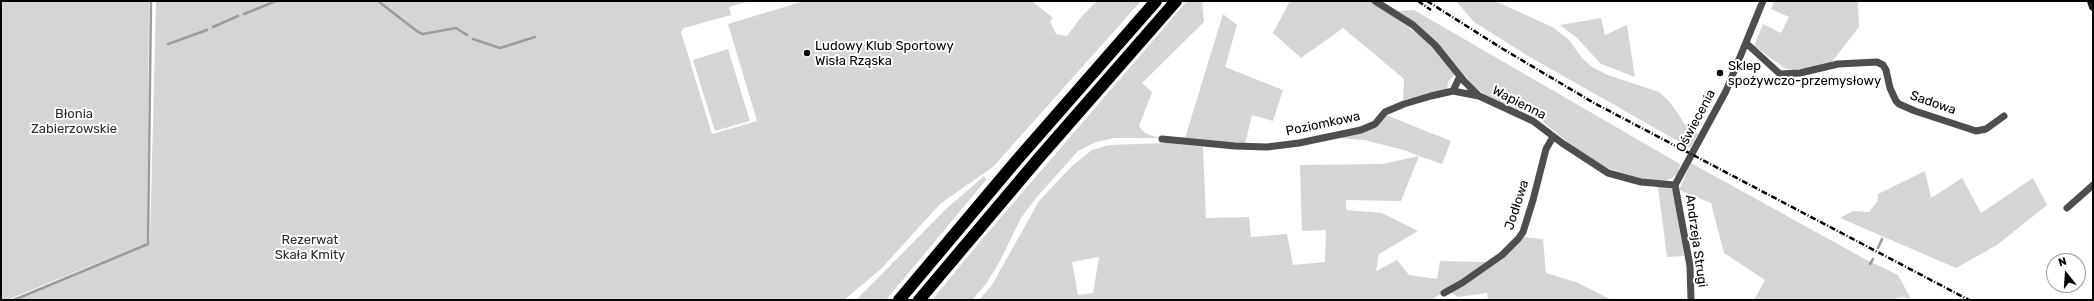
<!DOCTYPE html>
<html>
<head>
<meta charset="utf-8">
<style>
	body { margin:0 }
	#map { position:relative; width:2094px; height:301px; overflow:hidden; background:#fff; font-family:Rubik,sans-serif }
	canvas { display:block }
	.frame { position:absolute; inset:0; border:2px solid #000; pointer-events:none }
	.north { position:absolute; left:2046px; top:253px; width:40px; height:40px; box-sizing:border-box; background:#fff; border:1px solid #999; border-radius:50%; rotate:343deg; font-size:11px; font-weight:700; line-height:16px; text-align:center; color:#000 }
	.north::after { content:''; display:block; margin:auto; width:14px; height:18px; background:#000; clip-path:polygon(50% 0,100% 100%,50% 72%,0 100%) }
</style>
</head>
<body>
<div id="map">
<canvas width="2094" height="301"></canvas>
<div class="frame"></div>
<div class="north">N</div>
</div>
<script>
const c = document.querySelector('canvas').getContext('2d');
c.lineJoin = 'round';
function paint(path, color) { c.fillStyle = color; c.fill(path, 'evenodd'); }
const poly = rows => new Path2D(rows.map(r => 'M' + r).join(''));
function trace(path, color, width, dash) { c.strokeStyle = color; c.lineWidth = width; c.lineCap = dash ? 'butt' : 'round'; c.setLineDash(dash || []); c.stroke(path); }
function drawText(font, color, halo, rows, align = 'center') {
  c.font = font + ' Rubik,sans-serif'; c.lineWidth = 4; c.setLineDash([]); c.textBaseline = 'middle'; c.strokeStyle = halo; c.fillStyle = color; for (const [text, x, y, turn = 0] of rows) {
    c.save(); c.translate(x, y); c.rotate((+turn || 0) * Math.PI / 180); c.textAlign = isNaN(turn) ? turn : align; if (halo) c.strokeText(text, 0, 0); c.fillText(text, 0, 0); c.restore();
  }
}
const green = poly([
	[1,1,149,1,147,243,150,240,156,1,750,1,729,7,731,15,684,28,681,32,712,134,757,121,728,24,804,1,1032,1,1053,18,1050,21,1056,34,1067,36,1082,16,1097,1,1141,1,993,167,940,204,881,269,844,300,10,300,146,243,7,300,1,300],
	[1187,1,1202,1,1204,22,1142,83,1152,92,1139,126,1145,133,1159,138,1114,138,1096,142,1078,151,1035,199,1021,218,1000,261,986,284,972,300,932,300,983,238],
	[1290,1,1370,1,1387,11,1432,45,1455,74,1448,82,1447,90,1403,100,1404,79,1343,28,1301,58,1273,33],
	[1456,1,1495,1,1524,14,1554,28,1569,40,1582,58,1592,67,1608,75,1659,92,1670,102,1684,123,1698,134,1690,148,1528,56,1474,22],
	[1774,1,1858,1,1859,27,1830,64,1795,70,1786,69,1754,46,1763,24,1781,33,1789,17,1771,9],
	[1414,10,1680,164,1678,173,1671,179,1660,181,1644,179,1607,168,1577,149,1538,118,1486,96,1474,86,1437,43,1418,25,1398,11],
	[1223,14,1237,25,1225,67,1283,90,1273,121,1252,115,1245,144,1185,138],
	[1601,18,1605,35,1627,25,1635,77,1601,64,1577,38,1560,25],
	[728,49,750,121,715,131,693,60],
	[1386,115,1451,141,1442,164,1419,156,1401,201,1346,200,1346,210,1382,213,1418,231,1379,254,1376,271,1397,260,1409,275,1437,279,1440,261,1486,262,1461,281,1431,300,979,300,992,285,1039,201,1071,167,1092,150,1108,145,1168,143,1203,147,1206,218,1249,217,1251,237,1287,234,1293,265,1325,262,1326,230,1302,231,1300,165,1382,164,1419,156,1404,150,1364,140,1339,138],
	[1099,257,1093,293,1078,295,1072,262],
	[1691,163,1863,258,1898,275,1911,299,1902,297,1890,300,1754,300,1765,280,1724,253,1711,203,1679,190],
	[1925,171,1931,198,1962,178,1981,213,2033,178,2047,205,1997,245,1956,268,1840,218,1853,211,1869,212,1877,202,1878,194],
	[984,176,986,180,886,300,856,300,946,209],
	[1658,187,1670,187,1673,191,1684,256,1667,257],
	[1522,237,1543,239,1546,273,1576,282,1612,300,1488,300,1487,293,1458,297,1451,293,1515,247]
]);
const stream = poly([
	[378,1,418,32,423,34,456,28,467,35],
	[244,14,276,1],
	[213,27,238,16],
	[473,39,500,48,535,37],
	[168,44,207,30],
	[1878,248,1882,239],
	[1870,264,1873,259],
	[14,300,148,244,151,1]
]);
const street = poly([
	[1375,1,1413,25,1435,45,1464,81,1479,96,1533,121,1562,143,1608,173,1641,182,1675,185],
	[1746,43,1780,74,1800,73,1838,64,1877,62,1883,65,1886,70,1890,88,1896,101,1899,104,1915,111,1976,131,1986,129,2004,116],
	[1453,91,1460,76],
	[1162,139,1235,146,1267,147,1299,143,1361,130,1375,124,1385,112,1404,104,1431,96,1453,91,1479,96],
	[1675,185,1726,91,1763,1],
	[1675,185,1690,266,1691,300],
	[2067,208,2093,185],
	[1444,293,1462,283,1502,255,1518,239,1523,232,1533,200,1546,149,1553,137]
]);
const secondary = poly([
	[2091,1,2093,7]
]);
const highway = poly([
	[899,300,1016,161,1156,1],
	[919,300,1038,159,1176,1]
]);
const rail = poly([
	[1418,1,1431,10],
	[1427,1,1503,49,1594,103,1969,300]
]);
const markers = [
	[807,53,4,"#000"],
	[1720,73,4,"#000"]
];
const poiNames = [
	["Ludowy Klub Sportowy",815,46],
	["Wisła Rząska",815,61],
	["Sklep",1728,66],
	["spożywczo-przemysłowy",1728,81]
];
const streetNames = [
	["Wapienna",1519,103,27],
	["Sadowa",1933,103,19],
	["Oświecenia",1696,121,-62],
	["Poziomkowa",1323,124,-12],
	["Jodłowa",1517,205,-72],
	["Andrzeja Strugi",1696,241,82]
];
const parkNames = [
	["Błonia",74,114],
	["Zabierzowskie",74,129],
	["Rezerwat",310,240],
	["Skała Kmity",310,255]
];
paint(green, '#d5d5d5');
trace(stream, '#9c9c9c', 2.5);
trace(street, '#4e4e4e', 7);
trace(secondary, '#1b1b1b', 8);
trace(highway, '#000', 12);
trace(rail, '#000', 2.5, [6, 2, 1, 2]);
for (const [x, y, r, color] of markers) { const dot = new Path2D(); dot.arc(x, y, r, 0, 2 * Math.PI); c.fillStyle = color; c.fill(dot); trace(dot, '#fff', 1.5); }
drawText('13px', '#000', '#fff', poiNames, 'left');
drawText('13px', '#000', '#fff', streetNames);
drawText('13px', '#2c2c2c', '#fff', parkNames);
</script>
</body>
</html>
